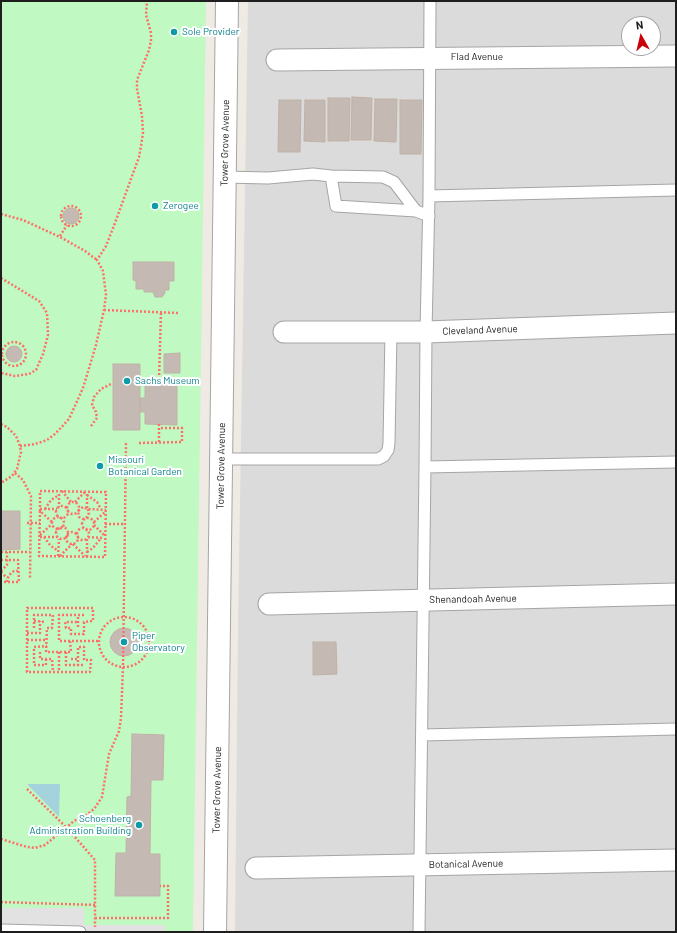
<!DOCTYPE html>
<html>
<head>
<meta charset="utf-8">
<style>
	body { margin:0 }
	#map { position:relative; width:677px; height:933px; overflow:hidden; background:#efebe4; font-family:Barlow,sans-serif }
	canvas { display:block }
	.frame { position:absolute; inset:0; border:2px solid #1e1e1e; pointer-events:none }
	.north { position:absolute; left:621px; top:16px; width:40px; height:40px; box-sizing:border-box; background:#fff; border:1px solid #a5a5a5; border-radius:50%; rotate:352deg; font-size:11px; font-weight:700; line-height:16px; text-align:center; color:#1e1e1e }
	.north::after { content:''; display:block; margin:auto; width:14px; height:18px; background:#cc000a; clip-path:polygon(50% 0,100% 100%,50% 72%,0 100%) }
</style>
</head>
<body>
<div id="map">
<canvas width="677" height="933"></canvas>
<div class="frame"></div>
<div class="north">N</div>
</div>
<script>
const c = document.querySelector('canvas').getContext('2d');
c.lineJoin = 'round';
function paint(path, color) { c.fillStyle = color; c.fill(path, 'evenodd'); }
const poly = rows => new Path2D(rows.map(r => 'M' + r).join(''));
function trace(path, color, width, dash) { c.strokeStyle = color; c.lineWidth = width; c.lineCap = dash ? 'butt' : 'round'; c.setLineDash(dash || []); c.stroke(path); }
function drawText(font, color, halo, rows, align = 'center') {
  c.font = font + ' Barlow,sans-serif'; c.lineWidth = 4; c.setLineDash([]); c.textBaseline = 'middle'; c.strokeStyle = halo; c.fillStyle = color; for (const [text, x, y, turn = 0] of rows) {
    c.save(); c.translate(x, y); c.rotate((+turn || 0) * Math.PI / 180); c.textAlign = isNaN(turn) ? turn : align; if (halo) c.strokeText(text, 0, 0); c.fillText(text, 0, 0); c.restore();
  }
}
const residential = poly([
	[248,1,676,1,676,932,235,932,238,627],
	[629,24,653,24,653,48,629,48]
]);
const park = poly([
	[1,1,206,1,193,932,1,932]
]);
const parking = poly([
	[1,908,84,908,84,925,165,925,165,932,1,932]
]);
const water = poly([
	[27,784,60,784,59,817]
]);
const building = poly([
	[352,97,372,98,371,140,351,140,352,97],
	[328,98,350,98,349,141,328,141,328,98],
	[375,99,397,99,396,142,374,141,375,99],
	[279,100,301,100,300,152,278,152,279,100],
	[305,100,325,100,325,142,304,141,305,100],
	[400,100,422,100,421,154,400,154,400,100],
	'63 216a8 8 0 1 1 16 0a8 8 0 1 1-16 0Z',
	[133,262,174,262,174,281,169,281,169,290,165,290,165,293,162,297,155,297,153,292,144,292,144,289,136,289,136,281,133,280,133,262],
	'6 354a8 8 0 1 1 16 0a8 8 0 1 1-16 0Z',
	[180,353,180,373,164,373,164,354,180,353],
	[113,364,140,364,140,430,113,430,113,364],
	[145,379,177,379,177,425,145,424,145,412,140,412,140,398,145,398,145,379],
	[1,511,20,511,20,549,1,550,1,511],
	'110 642a14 14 0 1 1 28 0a14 14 0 1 1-28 0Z',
	[313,642,336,642,337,674,313,675,313,642],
	[132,734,164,735,163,780,151,780,150,854,160,854,160,896,115,896,116,853,126,853,127,797,131,796,132,734]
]);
const path = poly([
	'61 216a10 10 0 1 1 20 0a10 10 0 1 1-20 0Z',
	[1,214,23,220,60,237,85,251,97,260],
	[60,236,67,225],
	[1,278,39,301,47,313,48,335,43,354,36,370,29,374,15,376,1,373],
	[104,310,179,313],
	'2 354a12 12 0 1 1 24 0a12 12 0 1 1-24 0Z',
	[159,379,161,312],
	[1,424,7,427,16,436,20,446,21,452,17,469,12,476,1,483],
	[159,424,159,442],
	[91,426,97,418,96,412,92,405,94,397,101,389,111,384],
	[139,443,182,442,182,428,159,428],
	[20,446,35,444,47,440,55,434,69,419,83,388,96,345,104,310,106,295,103,271,97,260,106,246,115,223,139,157,141,146,143,133,142,116,137,89,137,80,149,50,151,41,151,33,146,15,147,1],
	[15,473,23,480,31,496,30,579],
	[62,491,71,502],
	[59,494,59,507],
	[87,494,87,509],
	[87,495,97,502,101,509],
	[75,502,85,492],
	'67 508a6 6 0 1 1 12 0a6 6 0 1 1-12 0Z',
	'56 512a6 6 0 1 1 12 0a6 6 0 1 1-12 0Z',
	[40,509,57,509],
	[45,509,51,500,59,495],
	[88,509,89,513,87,517,83,519,79,517,78,511,83,507,88,509,106,510],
	[40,511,39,556,105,557,106,492,40,491,40,511,52,522],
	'52 523a6 6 0 1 1 12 0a6 6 0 1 1-12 0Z',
	'82 524a6 6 0 1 1 12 0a6 6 0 1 1-12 0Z',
	[94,522,105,512],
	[27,523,40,523],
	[105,524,125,524],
	[94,525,105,536],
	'56 533a6 6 0 1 1 12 0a6 6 0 1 1-12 0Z',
	'77 534a6 6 0 1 1 12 0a6 6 0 1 1-12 0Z',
	'66 538a6 6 0 1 1 12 0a6 6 0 1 1-12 0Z',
	[40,535,52,524],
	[40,537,57,537],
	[44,537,50,545,58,551],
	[88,537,103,538],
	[87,539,87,557],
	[73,544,85,556],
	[1,552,30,552],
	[87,552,93,548,101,538],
	[58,556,59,539],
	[60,556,72,544],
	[1,560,18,560,19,582,1,582],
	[1,571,7,565,7,552],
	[1,572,7,578],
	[7,582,7,579,11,573,14,571,18,571],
	[84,615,59,615,59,641,98,641],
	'99 642a25 25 0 1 1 50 0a25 25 0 1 1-50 0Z',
	[34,621,46,622],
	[78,627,78,615],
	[34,628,34,615,53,615,52,628,47,628,46,652,66,652],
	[27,633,40,633,40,621],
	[27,640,47,640],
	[70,641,71,652,66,652,66,665,84,665],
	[40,652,40,659,52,659,53,672],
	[59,652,59,672],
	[46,659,46,665,34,665,34,647,47,646],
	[71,659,78,659],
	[78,666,78,647,84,647,84,660,91,660,90,672,27,672,27,608,93,608,93,621,84,622,84,634,71,634,71,628,66,628,65,622,78,622],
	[27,789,66,827,95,860,95,927],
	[1,839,27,847,35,848,45,845,74,821,85,816,94,809,102,797,109,754,119,731,121,718,123,667,126,443],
	[1,902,95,905],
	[95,918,168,918,168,886,160,886]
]);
const service = poly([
	[331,176,336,206,416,211],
	[224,177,268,178,313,174,331,176,383,177,394,182,416,211,429,216],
	[429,196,676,190],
	[221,459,378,459,384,456,388,450,389,443,391,332],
	[425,467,676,462],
	[422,735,676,729],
	[1,930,80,932],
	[419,932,425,467,426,332,429,196,430,1]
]);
const minor = poly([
	[277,60,676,56],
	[284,332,426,332,676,323],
	[269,604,676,594],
	[256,868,676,860]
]);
const tertiary = poly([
	[215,932,227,1]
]);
const markers = [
	[174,32,4,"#0f9aa8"],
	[155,206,4,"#0f9aa8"],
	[127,381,4,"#0f9aa8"],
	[100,466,4,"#0f9aa8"],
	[124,642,4,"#0f9aa8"],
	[139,825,4,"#0f9aa8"]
];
const cultureNames = [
	["Sole Provider",182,32],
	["Zerogee",163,206],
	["Sachs Museum",135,381],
	["Missouri",108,460],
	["Botanical Garden",108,472],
	["Piper",132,636],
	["Observatory",132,648],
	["Schoenberg",131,819,"right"],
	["Administration Building",131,831,"right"]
];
const streetNames = [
	["Flad Avenue",477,57],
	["Tower Grove Avenue",225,143,-89],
	["Cleveland Avenue",480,330,-2],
	["Tower Grove Avenue",221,466,-89],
	["Shenandoah Avenue",473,599,-1],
	["Tower Grove Avenue",217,790,-89],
	["Botanical Avenue",466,864,-1]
];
paint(residential, '#dcdbdb');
paint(park, '#c0fac2');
paint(parking, '#e2e2e2');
paint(water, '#a4d3de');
paint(building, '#c4bab3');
trace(building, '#c1b1a6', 1);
trace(service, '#a5a5a5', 13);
trace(minor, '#a5a5a5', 23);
trace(tertiary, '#a5a5a5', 24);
trace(path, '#fc7069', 2.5, [2, 2]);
trace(service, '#fff', 11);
trace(minor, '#fff', 21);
trace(tertiary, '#fff', 22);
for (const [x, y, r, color] of markers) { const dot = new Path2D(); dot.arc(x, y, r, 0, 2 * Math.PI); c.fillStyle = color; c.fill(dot); trace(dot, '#fff', 1.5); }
drawText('10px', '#0d838f', '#fff', cultureNames, 'left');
drawText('10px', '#1e1e1e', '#fff', streetNames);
</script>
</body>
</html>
